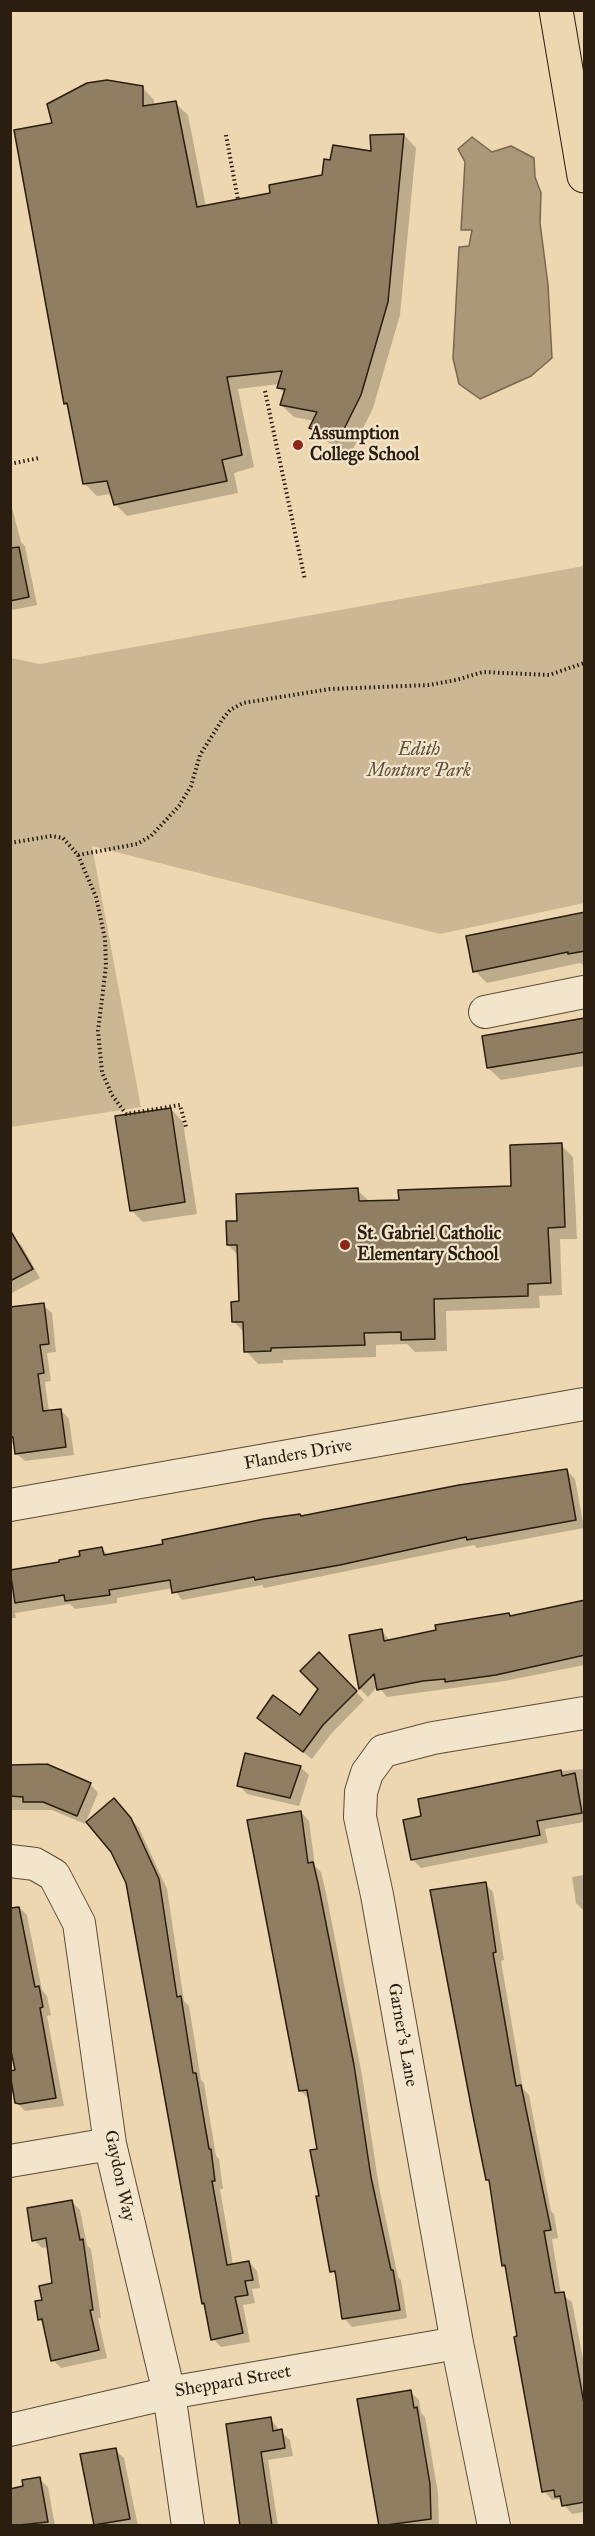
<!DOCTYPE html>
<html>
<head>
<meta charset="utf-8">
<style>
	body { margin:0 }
	#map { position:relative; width:595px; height:2536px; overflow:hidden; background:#edd7b0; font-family:"IM FELL Great Primer",serif }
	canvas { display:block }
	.frame { position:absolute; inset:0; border:12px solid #2b1d0f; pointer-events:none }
</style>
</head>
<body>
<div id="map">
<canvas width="595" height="2536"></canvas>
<div class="frame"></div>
</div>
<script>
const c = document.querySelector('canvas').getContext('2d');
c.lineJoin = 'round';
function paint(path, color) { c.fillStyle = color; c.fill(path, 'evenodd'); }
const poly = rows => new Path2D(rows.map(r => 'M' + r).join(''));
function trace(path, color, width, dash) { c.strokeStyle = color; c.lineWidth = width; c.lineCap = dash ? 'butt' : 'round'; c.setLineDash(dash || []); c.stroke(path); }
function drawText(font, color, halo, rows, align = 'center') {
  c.font = font + ' "IM FELL Great Primer",serif'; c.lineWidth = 4.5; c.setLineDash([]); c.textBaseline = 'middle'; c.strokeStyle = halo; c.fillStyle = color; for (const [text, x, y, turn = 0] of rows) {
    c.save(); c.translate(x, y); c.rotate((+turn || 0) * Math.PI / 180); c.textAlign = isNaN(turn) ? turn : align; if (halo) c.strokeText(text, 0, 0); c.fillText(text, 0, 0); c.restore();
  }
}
const green = poly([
	[584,566,584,903,440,934,92,846,141,1107,11,1127,11,658,40,664]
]);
const water = poly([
	[472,137,492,152,511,146,534,158,535,177,541,193,540,223,548,285,552,358,531,376,480,399,459,384,453,358,459,247,469,246,472,230,461,230,465,162,458,149,472,137]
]);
const shadow = poly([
	[142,87,154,100,154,106,175,103,188,115,206,207,271,195,323,176,404,135,416,148,400,315,373,408,351,453,323,440,311,428,314,421,294,417,281,405,285,394,279,388,280,384,238,389,254,467,234,473,238,493,127,516,115,504,112,494,97,496,84,483,69,407,65,403,54,124],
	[10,500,21,542,25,546,37,605,13,610,10,607],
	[584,914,584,965,580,963,487,983,475,971],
	[584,1017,584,1066,501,1080,488,1068,483,1037],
	[171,1109,183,1122,197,1214,143,1222,131,1210],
	[561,1145,573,1157,577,1239,560,1239,562,1295,539,1296,540,1308,446,1311,447,1351,415,1352,407,1344,376,1345,376,1357,283,1360,283,1363,258,1364,246,1351,245,1333,234,1322,241,1303,239,1256,228,1245,238,1222,357,1190,370,1202,513,1187],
	[13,1238,22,1246,40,1278,10,1294,10,1239],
	[43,1305,52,1313,56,1352,47,1353,51,1381,45,1382,49,1412,61,1410,69,1419,74,1455,25,1461,16,1453,15,1445,10,1443,10,1309],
	[567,1471,575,1479,584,1528,477,1548,474,1545,264,1588,262,1585,182,1600,173,1588,117,1598,117,1603,75,1609,70,1604,15,1613,16,1618,10,1618,10,1571,61,1563,102,1549,109,1556,302,1517],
	[584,1602,584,1665,505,1681,387,1697,378,1686,368,1697,360,1689,351,1636,382,1631,390,1641,509,1614,512,1617],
	[319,1654,364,1700,331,1734,312,1759,259,1718,300,1717,320,1689],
	[10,1766,90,1784,98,1793,85,1824,52,1810,10,1810],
	[300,1767,309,1775,299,1806,247,1794,239,1785],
	[584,1769,584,1822,545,1829,548,1843,421,1868,413,1860,561,1771],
	[122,1809,139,1828,167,1889,184,2001,189,2006,201,2080,204,2083,216,2156,219,2159,223,2189,220,2189,233,2265,249,2262,257,2271,260,2288,252,2289,255,2303,243,2305,250,2342,221,2347,213,2339],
	[301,1812,309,1821,315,1866,321,1872,326,1893,362,2075,379,2187,398,2277,401,2280,407,2318,352,2327,344,2318,337,2276,332,2271,321,2197,319,2150,309,2099,300,2090],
	[584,1875,584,1911,576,1903,572,1877],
	[485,1884,493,1892,504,1960,501,1961,523,2089,529,2095,551,2211,554,2214,558,2238,552,2239,561,2294,572,2302,584,2364,584,2512,572,2514,559,2499,552,2500,544,2491,507,2269,503,2265,490,2183,487,2179],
	[18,1906,27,1915,42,1990,47,1996,51,2015,47,2016,64,2106,25,2111,16,2102,17,2072,10,2037,10,1908],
	[72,2202,80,2210,87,2245,91,2249,101,2318,98,2318,107,2358,61,2368,53,2360,45,2325,39,2319,43,2301,54,2285,49,2247,42,2248,34,2240],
	[410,2392,419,2400,421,2413,425,2417,438,2493,439,2526,381,2526],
	[270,2418,280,2431,290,2440,293,2456,268,2460,278,2526,242,2526,232,2467],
	[115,2450,124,2458,138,2526,96,2526,82,2455],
	[39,2479,48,2487,55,2526,10,2526,25,2488]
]);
const building = poly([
	[107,80,143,86,143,106,176,101,197,207,270,193,269,185,322,175,324,159,330,160,333,145,371,151,370,135,404,134,388,302,361,395,338,441,309,428,317,412,280,405,285,389,277,388,282,371,227,377,242,455,222,460,227,481,114,505,107,481,83,484,67,403,64,404,14,130,52,123,47,104,87,83,107,80],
	[19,547,29,597,10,601,10,548,19,547],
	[585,912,585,951,568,954,568,952,473,972,466,936,585,912],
	[585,1018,585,1052,487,1068,482,1036,585,1018],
	[171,1108,185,1202,130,1211,115,1116,171,1108],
	[562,1143,565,1227,548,1228,551,1283,528,1284,528,1296,434,1299,435,1339,401,1340,401,1332,364,1333,365,1345,271,1348,271,1351,244,1352,243,1322,232,1322,231,1302,239,1301,237,1245,227,1245,226,1221,237,1221,236,1194,358,1188,359,1201,399,1200,398,1190,511,1186,510,1145,562,1143],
	[10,1230,33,1269,10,1281,10,1230],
	[44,1303,49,1344,40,1345,44,1373,38,1374,43,1411,61,1409,66,1447,15,1454,13,1437,10,1437,10,1307,44,1303],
	[567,1469,576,1520,467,1540,466,1537,340,1565,255,1580,254,1577,172,1593,170,1580,109,1590,110,1595,65,1601,64,1595,15,1603,10,1570,59,1562,59,1560,80,1556,79,1551,102,1547,104,1555,163,1544,162,1540,264,1519,300,1514,301,1516,459,1485,567,1469],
	[585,1600,585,1655,496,1675,445,1682,445,1679,423,1681,377,1690,374,1674,359,1689,349,1635,382,1629,384,1641,436,1630,435,1625,509,1613,510,1616,585,1600],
	[319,1652,357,1691,323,1725,303,1752,257,1718,273,1695,300,1715,318,1689,300,1671,319,1652],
	[245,1753,301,1766,290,1798,237,1786,245,1753],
	[47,1764,91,1783,77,1816,43,1802,23,1802,23,1797,10,1796,10,1765,47,1764],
	[561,1770,562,1776,575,1773,582,1813,537,1821,540,1835,411,1860,403,1820,421,1816,418,1799,561,1770],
	[114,1798,131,1818,159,1879,177,1997,181,1996,193,2073,196,2073,209,2149,211,2149,215,2181,212,2181,227,2265,249,2261,253,2280,245,2281,248,2295,235,2297,243,2333,211,2340,204,2303,202,2304,126,1883,111,1852,86,1822,114,1798],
	[301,1811,308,1863,313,1862,318,1883,354,2065,371,2177,391,2270,393,2270,400,2310,342,2319,335,2271,330,2272,316,2196,319,2196,310,2150,317,2149,307,2090,299,2091,247,1820,301,1811],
	[486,1882,496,1952,493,1953,516,2086,521,2085,551,2230,544,2231,555,2293,564,2292,585,2409,585,2502,562,2506,560,2496,555,2497,554,2490,542,2492,514,2337,517,2336,505,2265,502,2266,489,2180,486,2180,472,2111,430,1890,486,1882],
	[19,1907,35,1987,39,1986,43,2007,40,2008,56,2098,20,2104,15,2103,10,2074,10,2071,15,2070,10,2046,10,1908,19,1907],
	[72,2200,80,2240,83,2239,93,2310,90,2310,99,2350,51,2361,42,2319,38,2320,35,2301,42,2300,39,2286,52,2283,46,2238,32,2241,27,2208,72,2200],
	[411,2390,414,2408,417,2407,430,2484,431,2519,379,2526,357,2399,411,2390],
	[271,2417,273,2431,282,2429,285,2448,261,2452,272,2526,240,2526,226,2424,271,2417],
	[116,2448,130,2519,94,2525,80,2454,116,2448],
	[40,2477,48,2522,10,2526,10,2489,23,2486,22,2480,40,2477]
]);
const path = poly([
	[226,135,238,200],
	[265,391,305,580],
	[10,464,39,458],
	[10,843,52,836,63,838,78,855,96,897,105,939,106,966,98,1031,102,1072,112,1095,126,1114,180,1105,186,1127],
	[78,855,137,844,151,836,179,806,191,786,200,755,222,720,230,710,243,703,330,689,429,685,456,680,483,672,549,675,584,663]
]);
const minor = poly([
	[485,1012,584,992],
	[10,1505,584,1404],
	[10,1861,35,1864,54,1875,79,1923,110,2144,169,2393,188,2526],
	[10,2161,110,2144],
	[10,2430,169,2393,457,2343],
	[494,2526,457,2343,377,1895,360,1817,361,1792,367,1773,383,1751,433,1738,584,1713]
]);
const major = poly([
	[556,10,584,176]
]);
const markers = [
	[298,445,6,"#8f2418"],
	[345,1245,6,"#8f2418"]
];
const poiNames = [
	["Assumption",310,435],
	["College School",310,456],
	["St. Gabriel Catholic",357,1235],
	["Elementary School",357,1256]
];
const parkNames = [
	["Edith",419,751],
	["Monture Park",419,772]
];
const streetNames = [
	["Flanders Drive",298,1455,-10],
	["Garner's Lane",402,2035,80],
	["Gaydon Way",119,2176,78],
	["Sheppard Street",233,2382,-10]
];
paint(green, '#ccb795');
paint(water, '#ab9879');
trace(water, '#78674f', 1.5);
paint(shadow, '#0003');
paint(building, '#907e63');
trace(building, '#2b1d0f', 1.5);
trace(minor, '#5c4c37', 34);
trace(major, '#2b1d0f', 35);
trace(path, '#2b1d0f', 4, [1.5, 3]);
trace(minor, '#f3e5cc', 32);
trace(major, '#edd7b0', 33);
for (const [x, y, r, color] of markers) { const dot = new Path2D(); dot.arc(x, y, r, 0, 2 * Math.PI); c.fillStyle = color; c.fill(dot); trace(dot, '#f3e5cc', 2); }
drawText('bold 18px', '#2b1d0f', '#f3e5cc', poiNames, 'left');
drawText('italic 18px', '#5b4b37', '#f3e5cc', parkNames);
drawText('18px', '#2b1d0f', '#f3e5cc', streetNames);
</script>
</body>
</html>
